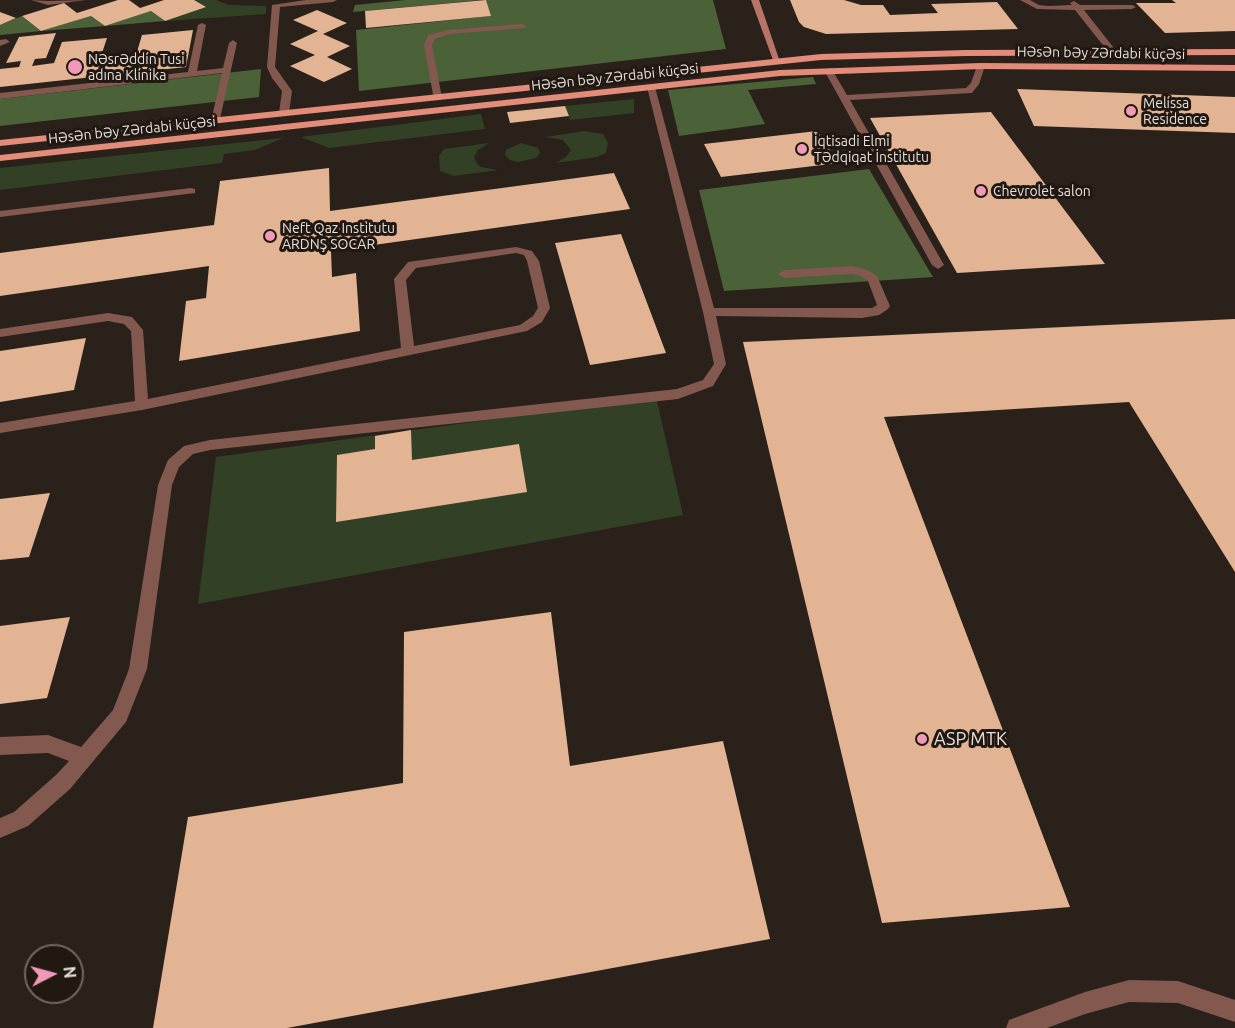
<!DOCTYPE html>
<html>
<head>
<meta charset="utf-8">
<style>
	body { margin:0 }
	#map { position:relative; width:1235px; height:1028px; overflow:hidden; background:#2b211b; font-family:Ubuntu,sans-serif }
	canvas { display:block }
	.north { position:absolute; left:24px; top:944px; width:60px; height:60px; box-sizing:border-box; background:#211812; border:2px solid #706862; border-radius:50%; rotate:84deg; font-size:16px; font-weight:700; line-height:24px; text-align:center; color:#e6dfdb }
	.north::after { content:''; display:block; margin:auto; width:21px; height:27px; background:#f09ab7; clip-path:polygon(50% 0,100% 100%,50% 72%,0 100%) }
</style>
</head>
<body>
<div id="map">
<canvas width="1235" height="1028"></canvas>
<div class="north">N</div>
</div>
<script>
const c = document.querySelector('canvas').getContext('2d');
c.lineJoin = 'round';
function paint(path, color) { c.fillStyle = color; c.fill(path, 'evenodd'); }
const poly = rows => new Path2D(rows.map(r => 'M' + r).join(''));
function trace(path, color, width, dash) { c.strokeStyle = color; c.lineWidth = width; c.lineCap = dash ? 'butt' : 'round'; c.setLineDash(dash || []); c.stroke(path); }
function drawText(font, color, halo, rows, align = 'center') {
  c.font = font + ' Ubuntu,sans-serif'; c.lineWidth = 6; c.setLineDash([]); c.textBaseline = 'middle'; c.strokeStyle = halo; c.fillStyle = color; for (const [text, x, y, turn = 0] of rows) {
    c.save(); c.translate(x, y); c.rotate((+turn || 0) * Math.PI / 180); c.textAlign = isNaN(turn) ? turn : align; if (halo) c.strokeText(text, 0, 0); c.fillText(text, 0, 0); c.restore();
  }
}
const green = poly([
	[194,0,216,0,229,5,266,6,266,14,165,21],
	[634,99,634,113,570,120,565,106],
	[481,114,485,129,329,148,301,137],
	[584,131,603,134,608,143,606,153,597,157,556,163,566,157,571,150,563,140,546,137],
	[283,138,255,150,224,154,222,163,0,190,0,168],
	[489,143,478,150,474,157,477,164,481,167,498,170,454,176,440,171,439,156,444,149],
	[521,143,538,148,540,153,536,158,518,162,510,160,505,155,506,150],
	[656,397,683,515,198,604,216,457]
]);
const forest = poly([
	[405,0,482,0,353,12,355,5],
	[486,0,713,0,726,49,359,91,356,30,490,16],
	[151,11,165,21,105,26,41,31,0,35,0,25,22,16,41,31,91,16,105,26],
	[261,69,259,97,0,126,0,99],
	[813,77,816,84,748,90,765,124,679,136,668,90],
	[869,169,933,277,724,291,699,190]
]);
const building = poly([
	[118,0,129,0,140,8,164,0,194,0,206,7,165,21,151,11,105,26,91,16,41,31,22,16,64,3,77,13],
	[486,0,491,16,366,28,365,11],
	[790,0,844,0,861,5,883,5,890,15,938,13,931,4,997,2,1018,29,826,34,804,27,799,22],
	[1172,0,1235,0,1235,31,1165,33,1136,3,1176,3],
	[317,10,347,23,323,34,350,46,327,57,352,69,324,82,290,66,315,55,290,44,318,31,293,20],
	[0,12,16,18,0,25],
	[193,30,186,67,0,87,0,69,19,67,21,61,6,63,19,37,56,33,46,58,35,59,32,66,54,63,62,42,107,38,100,59,136,55,142,35],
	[1017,89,1235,97,1235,133,1034,126],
	[565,106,569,116,510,123,507,112],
	[991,112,1105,264,957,273,870,118],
	[817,131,839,163,721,177,704,144],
	[329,168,330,211,614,173,630,209,331,251,332,277,356,273,360,331,179,361,186,301,206,298,209,266,0,296,0,253,214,225,220,181],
	[621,234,666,353,590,365,555,243],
	[1235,319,1235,572,1129,402,884,417,1070,907,882,923,743,342],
	[86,338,74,390,0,402,0,351],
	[411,430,412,460,519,444,527,492,336,522,337,455,375,449,375,436],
	[50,493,29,557,0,560,0,499],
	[551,612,570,766,723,741,770,939,287,1028,153,1028,188,817,403,783,404,632],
	[70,617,47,698,0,704,0,626]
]);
const lane = poly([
	[31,0,48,1,86,0,48,5,31,0],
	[306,0,337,0,333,2,280,7,275,67,292,91,289,113,284,116,279,113,282,91,272,78,267,67,272,5,306,0],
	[1020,0,1030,0,1039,5,1048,6,1072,5,1070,3,1074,1,1080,5,1132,5,1136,7,1132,9,1084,10,1117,52,1113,55,1110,54,1075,10,1037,9,1020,0],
	[202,23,206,25,197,71,223,68,229,43,233,40,237,43,219,123,211,121,222,73,0,99,0,93,188,72,198,25,202,23],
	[522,24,526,26,525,28,449,34,435,39,432,45,442,98,434,100,424,45,428,35,448,30,522,24],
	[0,40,6,39,10,42,0,46,0,40],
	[981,63,985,66,979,84,972,93,850,100,944,265,938,269,932,265,824,70,831,68,847,95,966,88,971,83,977,66,981,63],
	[651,84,655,87,714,308,872,308,877,305,868,281,860,276,852,274,784,278,778,274,784,270,852,266,868,270,877,276,890,306,888,309,879,315,862,318,716,316,726,364,713,386,678,399,210,450,193,454,179,467,172,485,147,669,126,722,70,789,28,826,0,838,0,818,14,812,56,775,69,761,48,753,0,755,0,737,48,735,81,747,113,710,129,669,158,485,168,460,184,446,210,440,677,389,703,380,714,364,703,312,647,87,651,84],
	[191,188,195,189,195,193,0,217,0,211,191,188],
	[516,247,532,251,539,261,550,308,542,322,527,331,142,410,0,433,0,423,135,401,131,331,124,324,108,321,0,337,0,329,108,313,132,317,143,330,148,399,401,348,394,279,408,262,516,247],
	[516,253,524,255,527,261,538,308,533,316,520,325,414,346,406,280,416,268,516,253],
	[1129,980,1178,981,1235,1000,1235,1022,1178,1003,1129,1002,1085,1014,1047,1028,1006,1028,1009,1020,1017,1017,1085,992,1129,980]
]);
const secondary = poly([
	[751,0,759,0,780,62,773,60,751,0]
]);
const primary = poly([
	[1235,49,1235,55,966,56,821,60,0,146,0,140,821,54,966,50,1235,49],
	[981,63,1235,65,1235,71,981,69,780,76,0,161,0,155,780,70,981,63]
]);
const markers = [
	[75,67,8,"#f09ab7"],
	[1131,111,6,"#f09ab7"],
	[802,149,6,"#f09ab7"],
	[981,191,6,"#f09ab7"],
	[270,236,6,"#f09ab7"],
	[922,739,6,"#f09ab7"]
];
const farStreetnames = [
	["Həsən bəy Zərdabi küçəsi",1101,53,1],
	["Həsən bəy Zərdabi küçəsi",615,77,-6],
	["Həsən bəy Zərdabi küçəsi",132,130,-6]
];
const farPoinames = [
	["Nəsrəddin Tusi",88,59],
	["adına Klinika",88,75],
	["Melissa",1143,103],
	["Residence",1143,119],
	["İqtisadi Elmi",814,141],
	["Tədqiqat İnstitutu",814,157],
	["Chevrolet salon",993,191],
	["Neft Qaz Institutu",282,228],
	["ARDNŞ SOCAR",282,244]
];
const nearPoinames = [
	["ASP MTK",934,739]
];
paint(green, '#324125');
paint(forest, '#4b6138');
paint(building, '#e2b494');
paint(lane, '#82584f');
paint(secondary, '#b87567');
paint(primary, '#e28c79');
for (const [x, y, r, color] of markers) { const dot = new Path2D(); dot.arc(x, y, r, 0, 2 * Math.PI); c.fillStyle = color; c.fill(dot); trace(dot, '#211812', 2); }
drawText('14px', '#e6dfdb', '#211812', farStreetnames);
drawText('14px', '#e6dfdb', '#211812', farPoinames, 'left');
drawText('18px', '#e6dfdb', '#211812', nearPoinames, 'left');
</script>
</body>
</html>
